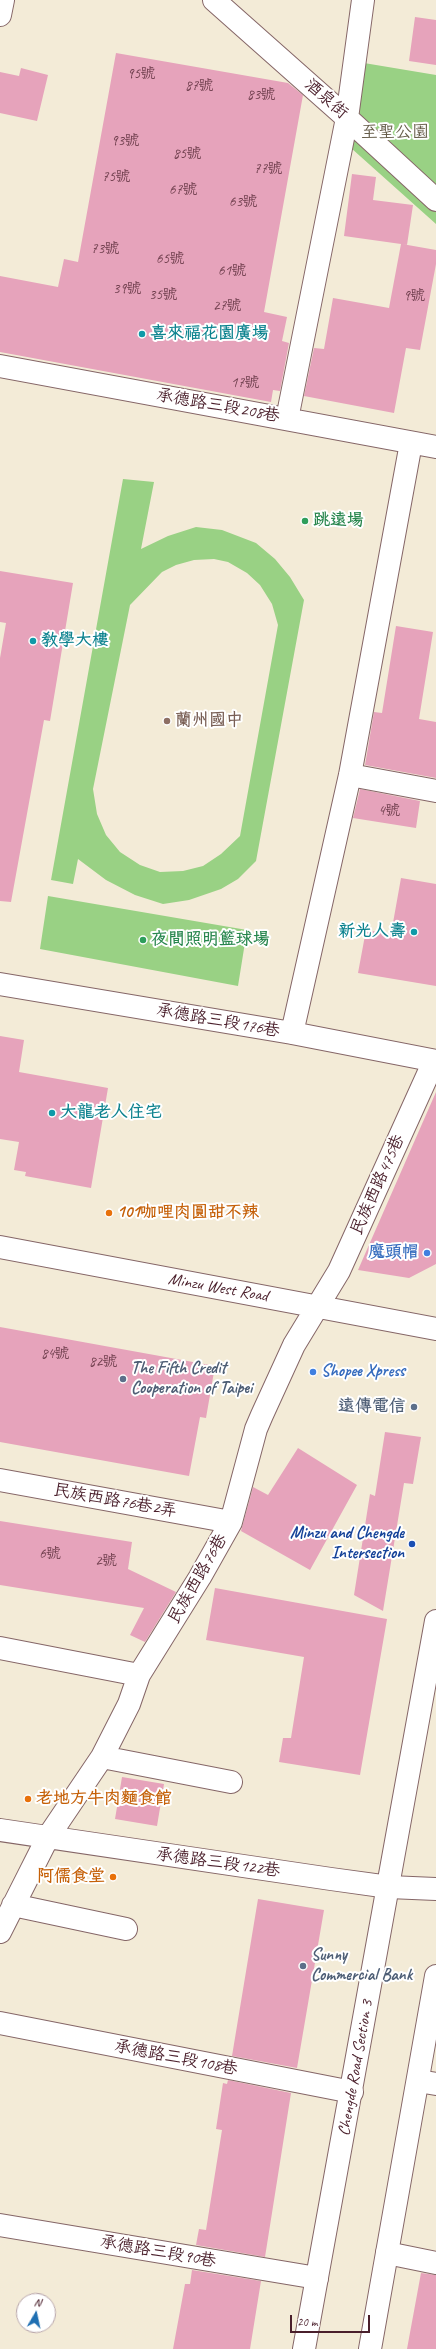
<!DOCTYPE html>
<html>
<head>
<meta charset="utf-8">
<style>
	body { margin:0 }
	#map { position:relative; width:436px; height:2349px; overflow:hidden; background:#f3ebd7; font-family:Caveat,sans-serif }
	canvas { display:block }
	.north { position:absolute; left:16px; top:2293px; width:40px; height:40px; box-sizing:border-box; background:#fff; border:1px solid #b7a5aa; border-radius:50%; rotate:9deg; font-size:11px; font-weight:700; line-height:16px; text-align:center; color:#4a1f2b }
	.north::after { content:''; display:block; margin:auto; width:14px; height:18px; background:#1f6fb2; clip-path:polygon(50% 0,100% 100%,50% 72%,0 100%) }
	.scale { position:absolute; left:290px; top:2315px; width:80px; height:18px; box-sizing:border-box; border:2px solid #4a1f2b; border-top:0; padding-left:5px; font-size:12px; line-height:14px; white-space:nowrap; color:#4a1f2b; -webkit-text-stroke:3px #fff; paint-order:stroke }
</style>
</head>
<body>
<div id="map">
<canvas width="436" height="2349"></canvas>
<div class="north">N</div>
<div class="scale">20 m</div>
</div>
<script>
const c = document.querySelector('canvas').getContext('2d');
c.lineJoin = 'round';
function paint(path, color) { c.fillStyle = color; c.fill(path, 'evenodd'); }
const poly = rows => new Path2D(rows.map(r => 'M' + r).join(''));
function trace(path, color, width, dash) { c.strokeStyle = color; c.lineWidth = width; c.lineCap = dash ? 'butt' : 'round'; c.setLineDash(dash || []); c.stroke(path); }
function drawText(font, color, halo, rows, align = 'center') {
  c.font = font + ' Caveat,"LXGW WenKai TC",sans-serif'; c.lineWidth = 4; c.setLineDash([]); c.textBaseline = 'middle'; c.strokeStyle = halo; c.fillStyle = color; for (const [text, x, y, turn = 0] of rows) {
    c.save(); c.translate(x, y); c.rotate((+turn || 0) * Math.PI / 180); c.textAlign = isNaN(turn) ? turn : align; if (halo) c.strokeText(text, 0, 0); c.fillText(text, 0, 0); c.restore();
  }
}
const green = poly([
	[364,63,436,75,436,224,351,148],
	[123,479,154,482,141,549,168,536,196,527,222,530,256,543,275,559,290,577,304,600,256,861,238,879,221,889,189,900,163,904,135,895,106,880,78,859,73,884,51,880],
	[214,559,228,562,247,573,260,585,272,604,278,625,240,836,221,854,203,866,183,871,160,872,140,865,120,852,106,835,97,814,93,789,130,605,162,572,176,565,194,560],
	[48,896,247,930,238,986,40,949]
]);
const building = poly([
	[415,17,436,20,436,65,409,61],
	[116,53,288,83,303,95,264,312,287,317,282,341,289,343,280,391,273,390,271,402,0,352,0,276,58,287,64,259,78,262],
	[21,68,48,75,37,121,0,113,0,72,19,76],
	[352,174,376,177,373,200,413,205,407,245,402,244,436,250,436,264,420,350,406,348,394,413,304,396,314,348,324,349,333,298,389,308,401,244,344,236],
	[0,571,73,583,50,721,44,720,11,902,0,901,0,658,6,623,0,622],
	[396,626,433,632,419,719,436,722,436,778,365,765,374,712,382,713],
	[360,789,420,801,416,828,353,818],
	[401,878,436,884,436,986,358,973,366,930,391,934],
	[0,1036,24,1040,19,1072,108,1088,91,1188,25,1176,26,1172,14,1170,19,1142,0,1139],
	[436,1092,436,1264,409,1278,358,1270],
	[0,1327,215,1366,206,1418,200,1417,189,1476,0,1442],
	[385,1432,421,1437,413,1484,404,1483,383,1611,354,1595,370,1494,375,1496],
	[298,1448,357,1485,310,1570,241,1531,253,1487,268,1495],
	[0,1521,132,1542,128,1569,176,1592,145,1642,130,1635,144,1608,0,1585],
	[215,1588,387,1619,360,1775,279,1762,283,1738,291,1738,304,1657,206,1640],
	[122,1777,164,1784,157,1826,115,1819],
	[258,1899,324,1910,297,2068,232,2056],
	[228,2080,291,2093,265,2257,196,2245,199,2229,206,2230,222,2130,216,2129,223,2083,227,2084],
	[192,2270,261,2281,250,2349,173,2349,185,2284,190,2284],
	[421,2273,436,2275,436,2349,407,2349]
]);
const minor = poly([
	[214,0,347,118,436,200],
	[0,15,3,0],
	[0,366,436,447],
	[287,419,347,118,363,0],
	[350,775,436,791],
	[0,984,292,1033,436,1061],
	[292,1033,350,775,411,443],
	[0,1247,436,1329],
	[0,1480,231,1522],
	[0,1648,139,1675],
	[102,1757,231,1782],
	[0,1830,331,1879,389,1887,436,1889],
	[13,1905,126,1929],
	[0,1932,48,1837,102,1757,129,1704,139,1675,200,1577,231,1522,256,1429,262,1415,294,1345,339,1271,434,1061],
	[0,2023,352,2092],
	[418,2081,436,2084],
	[0,2225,317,2278],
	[387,2253,436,2263]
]);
const major = poly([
	[304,2349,436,1621],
	[370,2349,436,1976]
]);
const markers = [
	[142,334,4,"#0f9aa8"],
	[305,521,4,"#2e9e5b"],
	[33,641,4,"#0f9aa8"],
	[167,721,4,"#8d6e63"],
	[414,932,4,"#0f9aa8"],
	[143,940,4,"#2e9e5b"],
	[52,1113,4,"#0f9aa8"],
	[109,1213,4,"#e8710a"],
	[427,1253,4,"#3f7fe0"],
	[313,1372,4,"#3f7fe0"],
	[123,1379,4,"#5c6f8a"],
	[414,1407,4,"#5c6f8a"],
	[412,1544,4,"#1a4fb4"],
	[28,1799,4,"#e8710a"],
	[113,1877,4,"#e8710a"],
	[303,1966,4,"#5c6f8a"]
];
const numberNames = [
	["95號",141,74],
	["87號",199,86],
	["83號",261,95],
	["93號",125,141],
	["85號",187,154],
	["77號",268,169],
	["75號",116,177],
	["67號",183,190],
	["63號",243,202],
	["73號",105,249],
	["65號",170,259],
	["61號",232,271],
	["39號",127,289],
	["35號",163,295],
	["9號",414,296],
	["27號",227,306],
	["17號",245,383],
	["4號",389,811],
	["84號",55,1354],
	["82號",103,1362],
	["6號",50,1554],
	["2號",106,1561]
];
const streetNames = [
	["酒泉街",326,99,41],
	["承德路三段208巷",218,406,10],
	["承德路三段176巷",218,1021,10],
	["民族西路475巷",378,1185,-66],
	["Minzu West Road",218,1288,10],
	["民族西路76巷2弄",115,1501,10],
	["民族西路76巷",198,1579,-60],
	["承德路三段122巷",218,1863,8],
	["承德路三段108巷",176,2058,11],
	["Chengde Road Section 3",356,2068,-80],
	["承德路三段90巷",158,2252,10]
];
const parkNames = [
	["至聖公園",395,133]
];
const cultureNames = [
	["喜來福花園廣場",150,334],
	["教學大樓",41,641],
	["新光人壽",406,932,"right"],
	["大龍老人住宅",60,1113]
];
const leisureNames = [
	["跳遠場",313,521],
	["夜間照明籃球場",151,940]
];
const educationNames = [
	["蘭州國中",175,721]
];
const foodNames = [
	["101咖哩肉圓甜不辣",117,1213],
	["老地方牛肉麵食館",36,1799],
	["阿儒食堂",105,1877,"right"]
];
const shopNames = [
	["魔頭帽",419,1253],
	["Shopee Xpress",321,1372,"left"]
];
const serviceNames = [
	["The Fifth Credit",131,1369],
	["Cooperation of Taipei",131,1389],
	["遠傳電信",406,1407,"right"],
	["Sunny",311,1956],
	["Commercial Bank",311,1976]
];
const transitNames = [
	["Minzu and Chengde",404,1534],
	["Intersection",404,1554]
];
paint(green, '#99d184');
paint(building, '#e6a3bb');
trace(minor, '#856667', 24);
trace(major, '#856667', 24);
trace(minor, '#fff', 22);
trace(major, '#fff', 22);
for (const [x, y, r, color] of markers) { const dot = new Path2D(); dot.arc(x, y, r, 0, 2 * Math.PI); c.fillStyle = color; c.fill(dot); trace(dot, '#fff', 1.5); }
drawText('15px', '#71404f', null, numberNames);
drawText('17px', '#4a1f2b', '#fff', streetNames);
drawText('17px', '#665d4a', '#fff', parkNames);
drawText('bold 17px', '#0d838f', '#fff', cultureNames, 'left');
drawText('bold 17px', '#27864d', '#fff', leisureNames, 'left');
drawText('bold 17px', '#785e54', '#fff', educationNames, 'left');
drawText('bold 17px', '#c56008', '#fff', foodNames, 'left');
drawText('bold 17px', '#366cbe', '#fff', shopNames, 'right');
drawText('bold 17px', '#4e5e75', '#fff', serviceNames, 'left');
drawText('bold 17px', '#164399', '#fff', transitNames, 'right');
</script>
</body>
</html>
